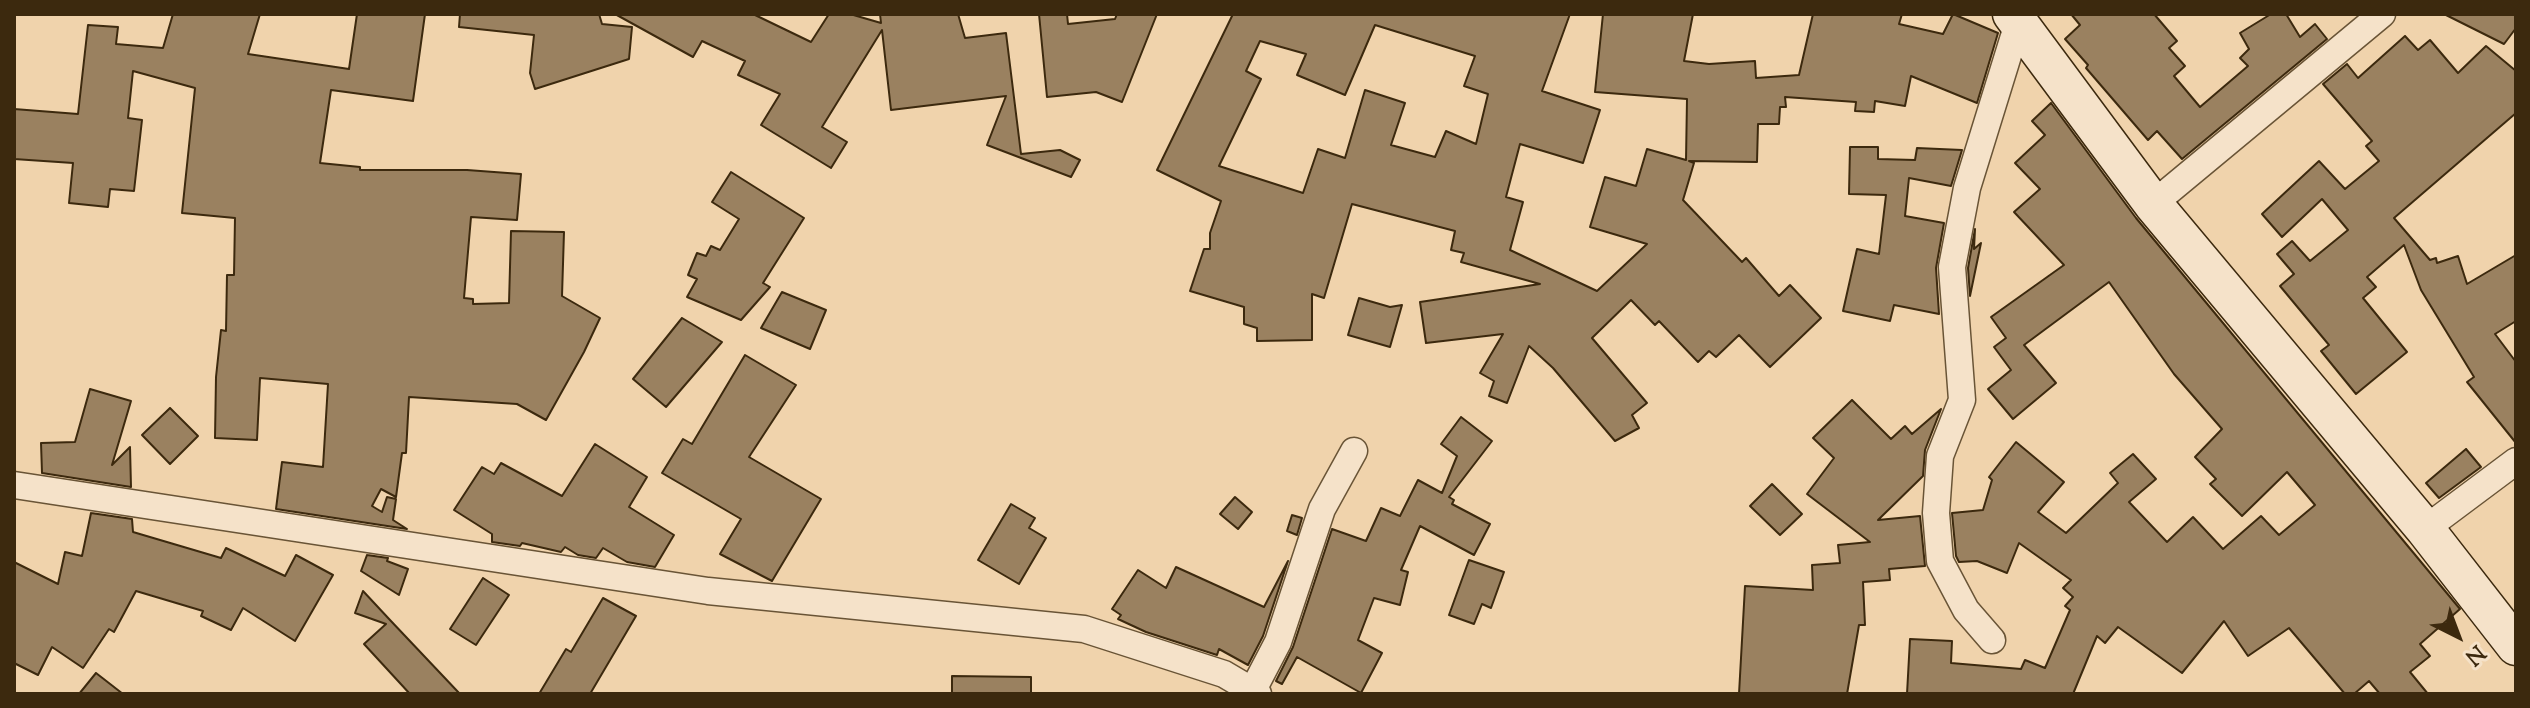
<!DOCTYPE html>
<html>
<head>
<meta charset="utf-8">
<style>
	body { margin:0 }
	#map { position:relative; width:2530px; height:708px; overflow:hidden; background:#f0d3ac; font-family:"Sorts Mill Goudy",serif }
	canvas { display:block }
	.frame { position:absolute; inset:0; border:16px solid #3c290e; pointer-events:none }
	.north { position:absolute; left:2418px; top:596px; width:80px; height:80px; -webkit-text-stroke:6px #f5e2c9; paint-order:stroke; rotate:138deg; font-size:22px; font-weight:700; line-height:32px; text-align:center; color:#3c290e }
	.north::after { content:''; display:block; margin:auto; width:28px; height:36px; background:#3c290e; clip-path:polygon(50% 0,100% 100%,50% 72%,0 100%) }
</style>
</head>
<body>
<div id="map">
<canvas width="2530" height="708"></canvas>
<div class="frame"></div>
<div class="north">N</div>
</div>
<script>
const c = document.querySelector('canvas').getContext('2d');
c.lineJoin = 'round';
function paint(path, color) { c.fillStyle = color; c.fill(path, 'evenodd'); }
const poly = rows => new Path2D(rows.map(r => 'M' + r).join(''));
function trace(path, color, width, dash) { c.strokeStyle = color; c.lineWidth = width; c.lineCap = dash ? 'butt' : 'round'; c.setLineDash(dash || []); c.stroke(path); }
const building = poly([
	[173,14,260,14,248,54,349,69,357,14,425,14,413,101,331,90,320,163,360,167,360,170,467,170,521,174,517,220,471,217,464,298,473,299,473,304,509,303,511,231,564,232,562,296,600,318,584,352,546,420,517,404,409,397,406,453,402,453,396,497,381,489,372,506,382,512,387,497,396,499,393,520,407,529,276,509,282,462,323,467,328,384,260,378,257,440,215,438,216,377,221,330,226,331,227,275,234,275,235,218,182,213,195,88,133,71,128,118,142,120,134,191,110,189,108,207,69,203,73,163,14,159,14,109,78,114,88,25,118,27,116,44,163,48,173,14],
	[460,14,599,14,602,24,632,27,629,59,535,89,530,73,534,35,459,27,460,14],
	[615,14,753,14,811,42,829,14,850,14,881,23,880,14,958,14,965,38,1006,33,1021,154,1060,150,1080,160,1071,177,987,145,1006,96,891,110,882,30,822,127,847,142,831,168,761,125,780,94,738,75,745,61,702,41,693,57,615,14],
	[1039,14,1067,14,1068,24,1115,19,1117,14,1157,14,1122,102,1096,92,1047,97,1039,14],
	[1233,14,1570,14,1542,91,1600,110,1583,163,1520,144,1506,197,1523,202,1510,250,1597,291,1647,244,1590,227,1605,177,1636,186,1647,149,1686,160,1687,99,1595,92,1603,14,1693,14,1684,61,1709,64,1755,61,1756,78,1799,75,1813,14,1902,14,1899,24,1943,34,1953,14,1998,33,1977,103,1911,76,1905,106,1875,101,1874,112,1855,111,1856,102,1785,97,1786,107,1780,107,1779,124,1758,124,1757,162,1689,161,1694,163,1683,200,1742,262,1746,258,1779,296,1790,285,1821,318,1770,367,1739,335,1716,357,1709,351,1698,362,1659,321,1655,325,1631,300,1592,338,1647,403,1632,415,1639,428,1615,441,1553,368,1529,346,1507,403,1489,396,1494,381,1480,373,1503,334,1426,343,1420,302,1540,284,1461,262,1464,253,1451,250,1455,231,1352,204,1324,298,1312,294,1312,340,1257,341,1257,328,1244,324,1244,307,1190,291,1204,249,1210,249,1210,233,1221,201,1157,170,1233,14],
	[1375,25,1475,56,1464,86,1488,94,1476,144,1446,131,1435,157,1391,145,1405,103,1365,90,1345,158,1318,149,1303,193,1219,166,1261,79,1246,71,1260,41,1306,54,1297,75,1345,95,1375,25],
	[2071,14,2154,14,2177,41,2169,48,2185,66,2174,76,2200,107,2248,66,2240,58,2249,49,2240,33,2271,14,2286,14,2300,37,2315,24,2327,39,2182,159,2157,131,2148,140,2086,68,2088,65,2065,39,2080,25,2071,14],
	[2444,14,2516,14,2516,28,2504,44,2444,14],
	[2405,36,2418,50,2430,40,2458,73,2486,46,2516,71,2516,113,2394,218,2430,260,2436,258,2437,263,2458,256,2467,284,2516,255,2516,321,2495,334,2516,362,2516,443,2467,382,2474,377,2421,290,2404,245,2367,277,2376,287,2363,298,2407,352,2356,394,2321,351,2329,345,2280,286,2294,274,2277,254,2292,241,2310,261,2348,230,2322,199,2282,237,2262,214,2319,161,2345,189,2379,161,2366,146,2372,141,2323,84,2347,64,2358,78,2405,36],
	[2051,103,2136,218,2460,609,2420,644,2430,656,2410,672,2428,694,2380,694,2369,681,2354,694,2345,694,2289,628,2248,656,2224,621,2182,673,2118,627,2105,643,2097,636,2073,694,1907,694,1910,639,1952,641,1951,663,2021,669,2025,660,2045,668,2070,610,2065,606,2073,597,2063,588,2071,580,2019,543,2007,573,1977,561,1959,562,1956,556,1952,513,1983,510,1992,480,1989,477,2016,442,2064,482,2038,512,2066,533,2118,483,2110,473,2133,454,2156,479,2129,502,2167,542,2193,517,2223,549,2261,516,2279,535,2315,505,2287,472,2242,516,2210,484,2216,479,2195,457,2222,429,2174,374,2109,282,2024,345,2056,383,2013,419,1988,389,2011,370,1994,347,2006,338,1991,317,2064,265,2014,212,2040,189,2015,163,2045,135,2032,121,2051,103],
	[1850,147,1878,147,1878,159,1915,160,1917,148,1962,150,1951,186,1909,178,1905,216,1944,223,1936,268,1939,314,1894,305,1890,321,1843,311,1857,249,1879,254,1886,195,1849,194,1850,147],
	[731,172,804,218,763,283,770,287,741,320,687,297,697,279,688,275,697,253,706,256,711,246,720,250,739,219,712,202,731,172],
	[1975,229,1974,249,1981,243,1970,296,1968,268,1975,229],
	[782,292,826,310,810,349,761,328,782,292],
	[1359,298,1390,307,1402,305,1390,347,1348,335,1359,298],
	[682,318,722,342,666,407,633,379,682,318],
	[745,355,796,385,749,457,821,499,772,581,720,554,741,519,662,473,683,439,692,444,745,355],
	[90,389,131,401,112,465,130,447,131,487,42,473,41,443,75,442,90,389],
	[1852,400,1891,439,1905,426,1912,434,1941,409,1925,450,1923,476,1878,520,1920,516,1925,566,1889,569,1890,580,1863,582,1865,625,1859,625,1847,694,1739,694,1745,586,1813,590,1812,565,1840,563,1838,545,1870,542,1807,494,1834,458,1813,438,1852,400],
	[170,408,198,436,170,464,142,435,170,408],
	[1461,417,1492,441,1449,497,1454,500,1452,504,1490,524,1474,555,1420,526,1401,570,1408,572,1400,605,1374,598,1358,640,1382,653,1361,693,1297,657,1282,684,1276,681,1293,647,1332,529,1366,541,1381,508,1400,516,1418,480,1442,493,1457,456,1441,444,1461,417],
	[595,444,647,477,629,507,674,535,655,567,627,562,603,548,596,558,578,555,565,547,561,552,522,543,520,546,492,542,492,534,454,510,482,467,494,474,501,463,562,496,595,444],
	[2466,449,2481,467,2439,498,2426,483,2466,449],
	[1772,484,1802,514,1780,535,1750,506,1772,484],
	[1235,497,1252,512,1238,529,1220,514,1235,497],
	[1011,504,1035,518,1029,528,1046,538,1019,584,978,560,1011,504],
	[91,513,132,519,133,532,221,558,226,548,285,576,296,555,333,575,295,641,243,608,231,630,201,616,203,611,136,591,114,632,109,629,83,668,52,647,38,675,14,663,14,562,58,584,65,552,82,556,91,513],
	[1292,515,1302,518,1297,535,1287,531,1292,515],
	[367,555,388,558,387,561,408,569,399,595,361,571,367,555],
	[1469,560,1504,572,1491,608,1482,604,1474,624,1449,615,1469,560],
	[1288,561,1263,636,1248,665,1219,649,1217,655,1146,632,1118,619,1121,615,1112,609,1138,570,1166,588,1176,567,1264,607,1288,561],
	[483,578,509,595,476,645,450,629,483,578],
	[363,591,390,620,460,694,410,694,364,644,386,624,355,613,363,591],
	[603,598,636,616,590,694,539,694,566,649,571,652,603,598],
	[96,673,123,694,79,694,96,673],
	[952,676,1031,677,1031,694,952,694,952,676]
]);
const minor = poly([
	[2153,204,2382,14],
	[14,485,708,591,1084,629,1224,674,1258,694],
	[2425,529,2516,461],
	[1992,640,1966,610,1940,561,1936,513,1940,456,1962,400,1952,267,1967,188,2019,20],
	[1253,690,1278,642,1322,509,1354,451]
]);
const secondary = poly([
	[2012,14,2153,204,2425,529,2516,646]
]);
paint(building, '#9a8160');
trace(building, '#3c290e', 2);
trace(minor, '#695436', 29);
trace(secondary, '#3c290e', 41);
trace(minor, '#f5e2c9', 26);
trace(secondary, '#f5e2c9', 38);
</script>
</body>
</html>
